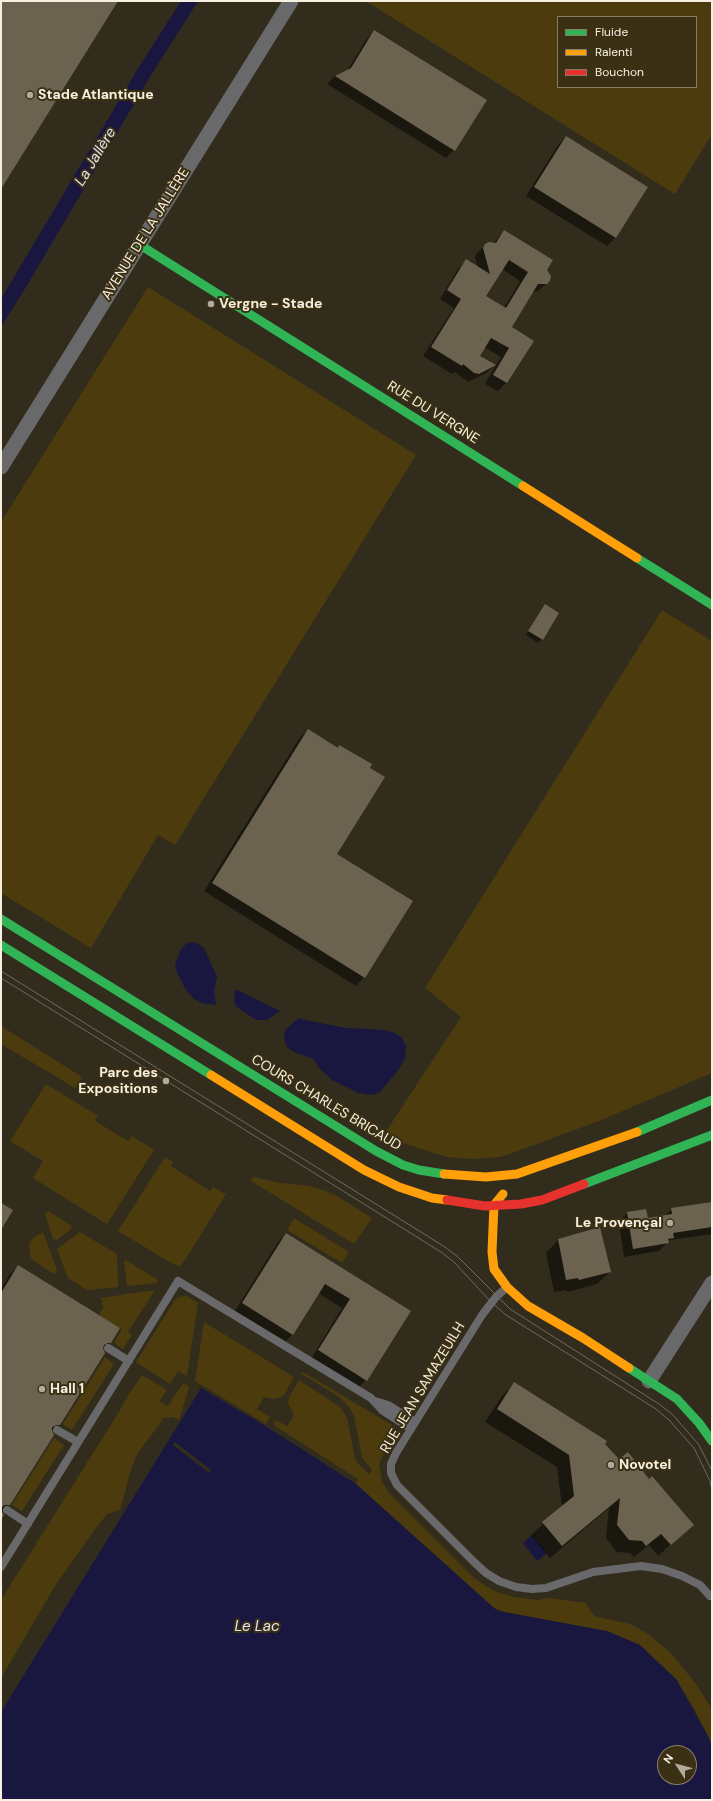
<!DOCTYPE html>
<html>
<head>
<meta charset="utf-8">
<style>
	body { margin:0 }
	#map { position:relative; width:713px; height:1801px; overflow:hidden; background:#322c1d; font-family:"DM Sans",sans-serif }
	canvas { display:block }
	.frame { position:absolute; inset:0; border:2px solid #f7f0e0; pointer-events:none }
	.legend { position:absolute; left:557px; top:16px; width:140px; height:72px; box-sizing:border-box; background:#3b3014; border:1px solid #867d66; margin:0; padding:5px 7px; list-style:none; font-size:12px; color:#f7f0e0 }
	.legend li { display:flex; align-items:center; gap:8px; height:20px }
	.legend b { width:20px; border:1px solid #867d66 }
	.north { position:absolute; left:657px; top:1745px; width:40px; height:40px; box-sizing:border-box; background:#3b3014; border:1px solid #867d66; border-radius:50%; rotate:306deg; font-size:11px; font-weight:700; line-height:16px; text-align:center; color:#f7f0e0 }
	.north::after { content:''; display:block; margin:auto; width:14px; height:18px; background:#b2ab9c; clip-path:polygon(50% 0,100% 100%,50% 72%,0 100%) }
</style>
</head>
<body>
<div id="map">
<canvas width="713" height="1801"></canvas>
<div class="frame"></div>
<ul class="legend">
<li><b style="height:5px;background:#30b455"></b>Fluide</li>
<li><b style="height:5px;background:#ff9f0a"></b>Ralenti</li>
<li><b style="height:5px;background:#e5322d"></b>Bouchon</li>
</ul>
<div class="north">N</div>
</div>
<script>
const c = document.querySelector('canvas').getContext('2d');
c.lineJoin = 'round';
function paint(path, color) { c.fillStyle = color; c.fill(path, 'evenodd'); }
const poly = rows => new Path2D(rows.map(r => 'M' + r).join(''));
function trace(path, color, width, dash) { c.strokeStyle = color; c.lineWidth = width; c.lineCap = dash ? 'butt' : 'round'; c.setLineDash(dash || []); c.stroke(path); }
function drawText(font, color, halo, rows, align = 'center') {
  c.font = font + ' "DM Sans",sans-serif'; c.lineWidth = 4; c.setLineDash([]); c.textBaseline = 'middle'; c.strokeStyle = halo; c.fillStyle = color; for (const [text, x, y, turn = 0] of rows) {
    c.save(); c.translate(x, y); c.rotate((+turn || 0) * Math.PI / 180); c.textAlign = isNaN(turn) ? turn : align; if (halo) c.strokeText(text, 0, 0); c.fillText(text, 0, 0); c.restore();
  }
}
const green = poly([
	[366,1,712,1,712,134,675,194],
	[558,17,696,17,696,87,558,87],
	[148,287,416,455,175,845,158,835,91,948,1,893,1,522],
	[662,610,712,641,712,1073,599,1121,501,1157,473,1159,447,1157,403,1143,385,1133,461,1017,425,988],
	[1,1026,82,1077,75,1088,1,1044],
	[46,1084,98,1116,95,1121,128,1141,132,1136,154,1150,107,1224,33,1178,43,1161,10,1141],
	[165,1157,173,1162,171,1166,210,1191,213,1187,226,1194,185,1260,180,1266,173,1264,118,1231],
	[253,1177,281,1183,309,1186,323,1190,337,1196,372,1218,354,1244,251,1181],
	[48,1211,72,1226,70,1230,57,1240,53,1239,45,1214],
	[294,1218,349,1252,342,1263,287,1230],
	[43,1232,57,1270,54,1274,31,1259,29,1245,32,1239],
	[80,1232,117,1254,118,1287,87,1290,68,1278,57,1249],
	[126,1260,158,1280,157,1283,127,1286,124,1262],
	[155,1290,128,1332,132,1335,123,1349,114,1343,122,1329,99,1315,104,1306,101,1304,103,1301,100,1298],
	[187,1296,198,1303,187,1376,178,1371,170,1384,136,1362,175,1300,179,1297],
	[204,1322,294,1377,284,1395,279,1398,274,1399,264,1397,257,1409,270,1417,266,1424,195,1381],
	[105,1357,114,1364,72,1430,63,1424],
	[303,1372,392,1425,392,1438,386,1447,379,1465,382,1482,389,1493,474,1578,494,1591,514,1597,538,1600,548,1598,586,1603,594,1616,630,1624,648,1634,670,1652,696,1684,712,1709,712,1748,709,1738,694,1708,676,1679,494,1608,356,1484,358,1479,275,1426,275,1420,287,1426,292,1419,294,1414,288,1404,289,1397,299,1380,340,1407,347,1418,355,1459,361,1467,369,1474,372,1470,362,1457,354,1416,349,1407,339,1397,302,1374],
	[142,1375,167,1390,159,1401,168,1406,183,1383,189,1387,179,1420,173,1417,164,1418,150,1437,138,1452,132,1466,120,1510,107,1514,90,1536,55,1586,1,1678,1,1600,120,1410,129,1394],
	[54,1438,64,1445,22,1511,12,1505]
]);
const water = poly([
	[181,1,198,1,151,75,26,287,1,327,1,299,139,67],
	[195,942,204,948,217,977,214,991,216,1005,202,1003,193,998,186,990,177,973,175,965,181,949,187,943],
	[235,989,280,1011,267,1020,256,1020,237,1007,234,1002],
	[299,1018,305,1020,346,1028,385,1030,395,1033,401,1037,406,1046,405,1058,399,1069,379,1093,371,1095,359,1093,332,1080,321,1070,313,1059,294,1052,287,1047,284,1039,285,1030],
	[201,1388,267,1427,356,1484,494,1608,499,1611,607,1631,640,1645,676,1679,709,1738,712,1748,712,1800,1,1800,1,1712],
	[665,1753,689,1753,689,1777,665,1777],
	[532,1535,547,1553,537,1561,523,1543]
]);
const pier = poly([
	[175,1442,211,1470,209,1473,173,1445]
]);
const shadow = poly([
	[374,31,454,150,446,158,327,84,335,76,347,71,366,40],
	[566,137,647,187,615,238,607,246,526,196,558,145],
	[504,231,546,270,547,283,538,291,532,292,510,327,532,341,506,383,498,391,485,384,501,357,484,347,479,356,494,365,486,373,468,382,455,372,452,374,423,356,454,308,440,299,458,269,466,261,478,268,475,257,476,254,485,245,493,244],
	[502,269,520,281,504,308,485,297],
	[545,606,542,639,538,643,526,635],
	[308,730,337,749,340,746,336,854,364,977,356,986,204,891,299,739],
	[712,1203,712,1234,670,1240,659,1251,624,1257,619,1222,627,1213,647,1219,665,1216,672,1209],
	[286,1234,409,1311,366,1380,358,1388,311,1359,342,1308,318,1293,293,1334,285,1342,235,1311,278,1242],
	[558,1240,610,1272,597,1284,567,1292,566,1290,554,1292,546,1253],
	[19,1266,110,1343,102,1350,59,1425,51,1432,9,1505,1,1513,1,1518,1,1289,10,1274],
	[514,1384,603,1444,618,1460,649,1480,692,1525,658,1556,649,1545,634,1557,630,1553,617,1552,606,1538,609,1508,550,1558,531,1535,562,1507,557,1467,485,1422,502,1396]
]);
const building = poly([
	[1,1,118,1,1,189],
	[374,30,487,100,455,151,335,76,351,68],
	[566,136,648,187,616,238,534,187],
	[504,230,553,260,547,270,551,276,550,281,547,284,538,284,512,327,534,341,507,383,493,375,509,348,491,338,480,356,496,365,479,374,474,373,463,364,462,366,431,347,461,299,447,290,466,259,490,274,483,248,485,244,489,242,496,243],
	[509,260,528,272,506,308,486,296],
	[545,604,559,613,543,640,528,631],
	[308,729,338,748,339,745,372,764,370,768,385,777,337,854,413,901,365,978,212,883],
	[712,1202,712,1227,673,1233,674,1238,668,1239,669,1243,633,1249,627,1212,646,1209,648,1218,672,1214,671,1208],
	[1,1203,13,1210,1,1230],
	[600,1227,611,1272,579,1280,578,1278,566,1280,558,1239],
	[286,1233,411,1311,367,1381,318,1350,350,1299,325,1284,293,1335,242,1303],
	[18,1265,120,1328,111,1343,108,1343,104,1345,103,1348,105,1353,60,1425,57,1425,52,1427,52,1430,54,1435,10,1505,5,1505,2,1507,2,1512,4,1515,1,1520,1,1293],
	[514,1382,607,1441,605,1444,619,1459,628,1452,649,1479,652,1476,694,1525,671,1545,661,1534,646,1546,642,1541,629,1540,617,1525,620,1498,562,1546,542,1522,574,1496,569,1455,497,1409]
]);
const lane = poly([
	[507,1287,496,1297,482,1315,396,1453,391,1464,391,1473,397,1485,474,1562,486,1573,499,1581,516,1587,532,1589,546,1588,593,1572,641,1566,662,1569,682,1576,700,1585,710,1596],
	[108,1348,129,1361],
	[375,1401,388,1405,415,1422],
	[57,1430,78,1442],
	[7,1510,28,1524],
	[1,1567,178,1281,371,1398,383,1411,411,1429]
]);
const street = poly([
	[1,467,291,1],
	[649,1381,712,1283]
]);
const fast = poly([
	[140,245,523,486],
	[637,558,712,605],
	[1,919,376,1151,403,1165,419,1170,444,1174],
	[1,945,211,1075],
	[637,1132,712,1100],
	[584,1184,712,1135],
	[629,1368,677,1399,699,1423,712,1441]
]);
const slow = poly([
	[523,486,637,558],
	[211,1075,364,1170,399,1187,432,1198,447,1200],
	[444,1174,486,1177,517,1174,637,1132],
	[503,1194,494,1205,492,1252,494,1269,507,1287,528,1306,583,1338,629,1368]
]);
const jam = poly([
	[447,1200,485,1206,521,1204,542,1200,584,1184]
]);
const tram = poly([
	[1,971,445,1247,458,1257,510,1309,659,1404,673,1415,699,1445,712,1471],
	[1,978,441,1252,454,1262,491,1302,506,1315,656,1409,669,1420,694,1448,710,1481,712,1491]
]);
const markers = [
	[30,95,4,"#b2ab9c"],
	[211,304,4,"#b2ab9c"],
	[166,1081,4,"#b2ab9c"],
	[670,1223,4,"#b2ab9c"],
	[42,1389,4,"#b2ab9c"],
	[611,1465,4,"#b2ab9c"]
];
const poiNames = [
	["Stade Atlantique",38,95],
	["Vergne - Stade",219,304],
	["Parc des",158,1073,"right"],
	["Expositions",158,1089,"right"],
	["Le Provençal",662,1223,"right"],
	["Hall 1",50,1389],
	["Novotel",619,1465]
];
const streetNames = [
	["AVENUE DE LA JALLÈRE",146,234,-58],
	["RUE DU VERGNE",433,413,32],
	["COURS CHARLES BRICAUD",326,1103,31],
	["RUE JEAN SAMAZEUILH",423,1388,-59]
];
const waterNames = [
	["La Jallère",96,157,-59],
	["Le Lac",257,1627]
];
paint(green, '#4c3c0d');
paint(water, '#191640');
paint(pier, '#322c1d');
paint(shadow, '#0007');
paint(building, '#6b6350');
trace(lane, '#69686a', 8);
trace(street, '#69686a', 15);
trace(fast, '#30b455', 9);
trace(slow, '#ff9f0a', 9);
trace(jam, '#e5322d', 9);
trace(tram, '#6d6a65', 1);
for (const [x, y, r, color] of markers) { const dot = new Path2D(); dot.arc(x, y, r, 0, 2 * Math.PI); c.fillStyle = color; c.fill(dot); trace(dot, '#3b3014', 1.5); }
drawText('bold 14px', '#f7f0e0', '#3b3014', poiNames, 'left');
drawText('14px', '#f7f0e0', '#3b3014', streetNames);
drawText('italic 15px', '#e0e3f4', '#3b3014', waterNames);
</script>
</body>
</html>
